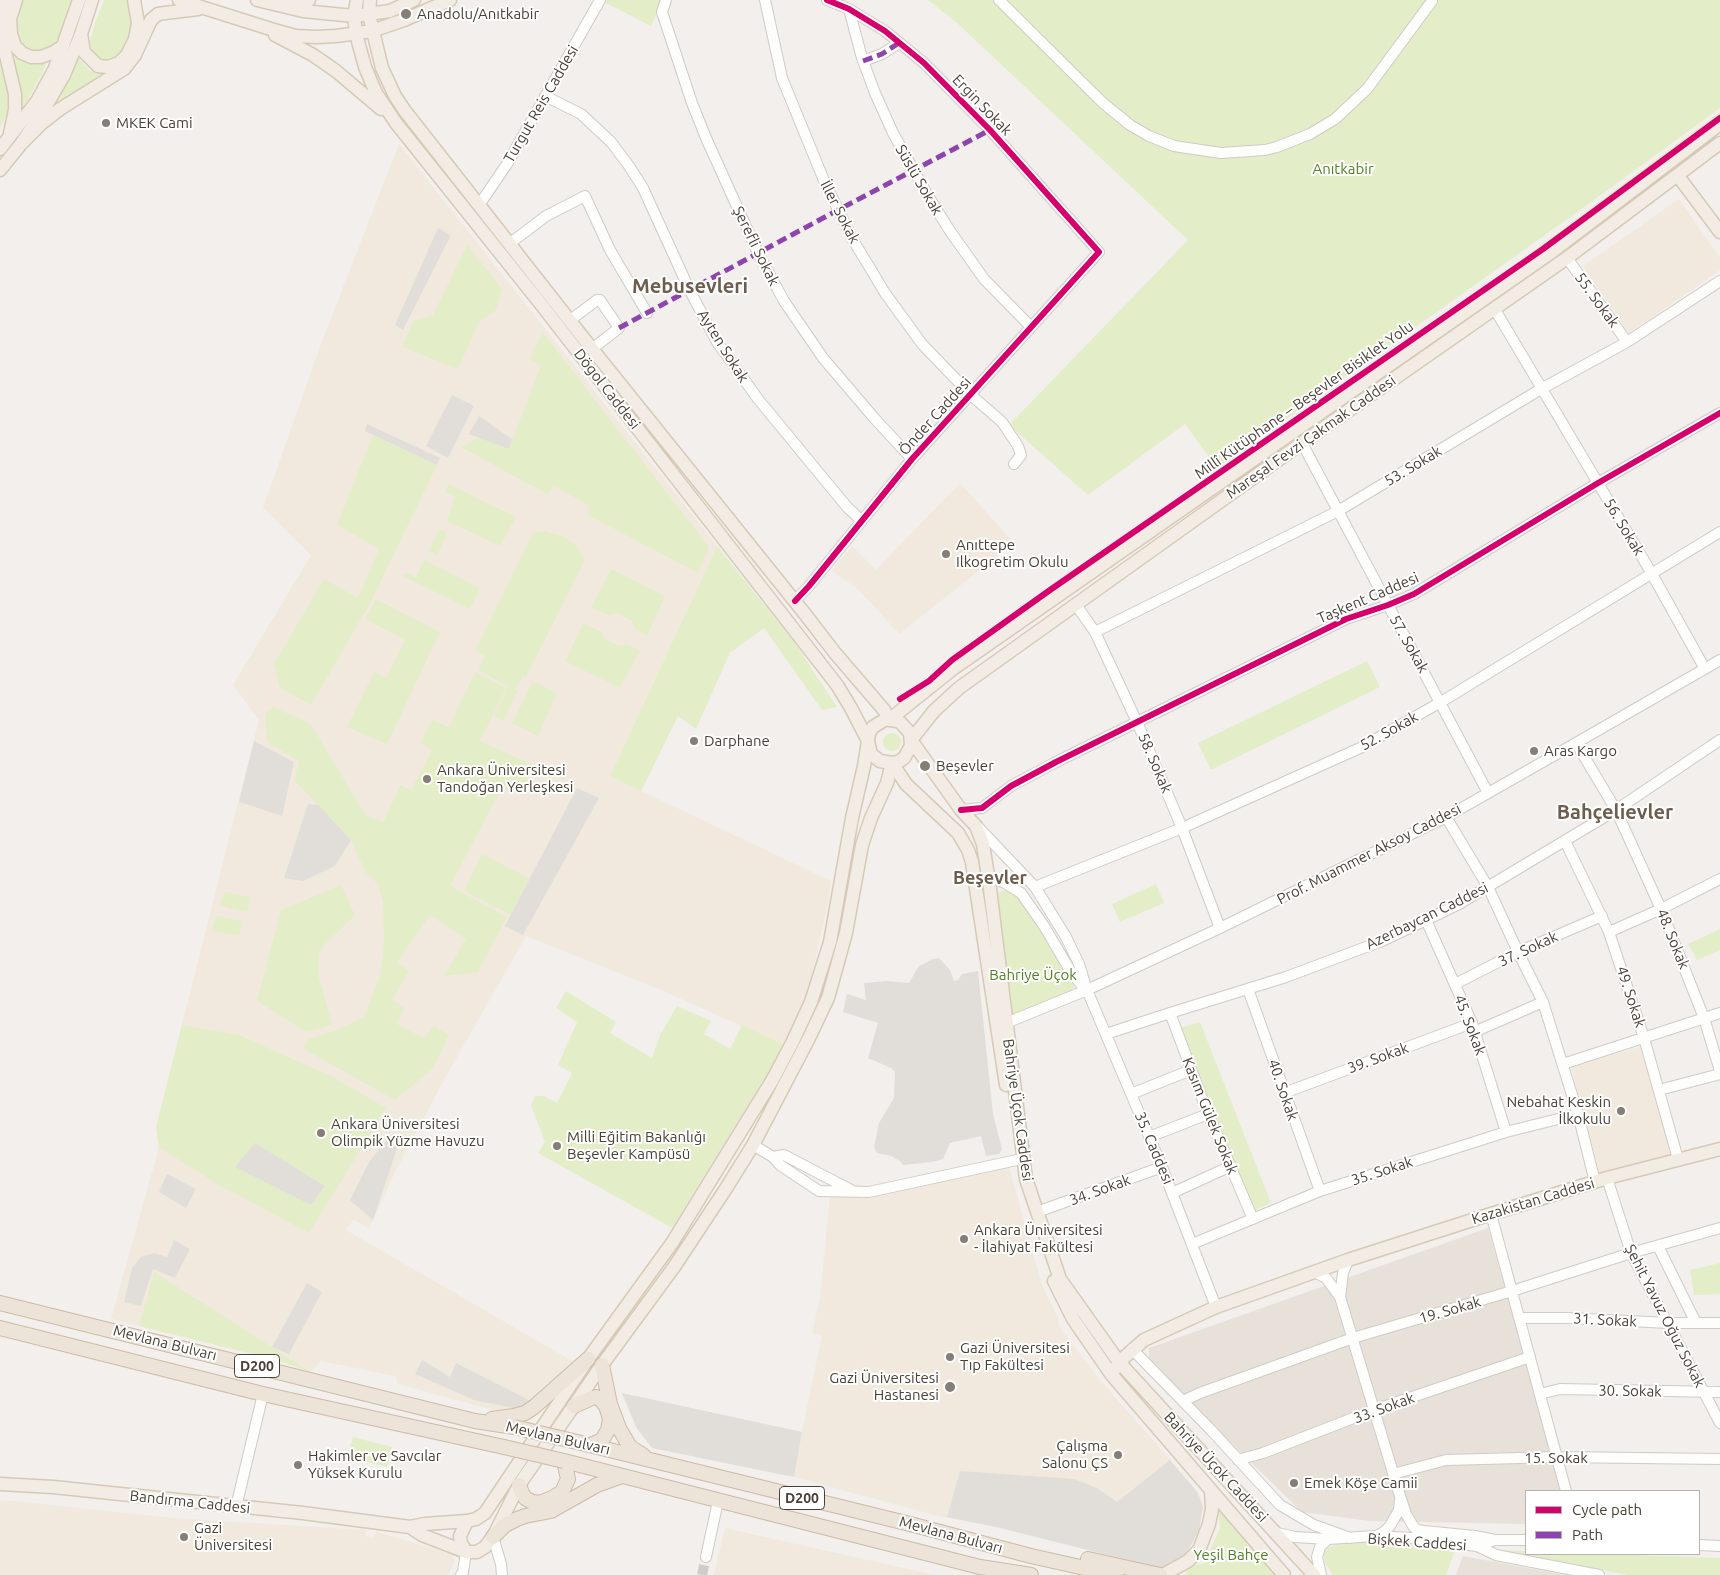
<!DOCTYPE html>
<html>
<head>
<meta charset="utf-8">
<style>
	body { margin:0 }
	#map { position:relative; width:1720px; height:1575px; overflow:hidden; background:#f2efec; font-family:Ubuntu,sans-serif }
	canvas { display:block }
	.legend { position:absolute; left:1525px; top:1490px; width:175px; height:65px; box-sizing:border-box; background:#fff; border:1px solid #b7b3af; margin:0; padding:6px 9px; list-style:none; font-size:15px; color:#4a4036 }
	.legend li { display:flex; align-items:center; gap:10px; height:25px }
	.legend b { width:25px; border:1px solid #b7b3af }
</style>
</head>
<body>
<div id="map">
<canvas width="1720" height="1575"></canvas>
<ul class="legend">
<li><b style="height:6px;background:#d6006c"></b>Cycle path</li>
<li><b style="height:6px;background:#8e44ad"></b>Path</li>
</ul>
</div>
<script>
const c = document.querySelector('canvas').getContext('2d');
c.lineJoin = 'round';
function paint(path, color) { c.fillStyle = color; c.fill(path, 'evenodd'); }
const poly = rows => new Path2D(rows.map(r => 'M' + r).join(''));
function trace(path, color, width, dash) { c.strokeStyle = color; c.lineWidth = width; c.lineCap = dash ? 'butt' : 'round'; c.setLineDash(dash || []); c.stroke(path); }
function drawText(font, color, halo, rows, align = 'center') {
  c.font = font + ' Ubuntu,sans-serif'; c.lineWidth = 4; c.setLineDash([]); c.textBaseline = 'middle'; c.strokeStyle = halo; c.fillStyle = color; for (const [text, x, y, turn = 0] of rows) {
    c.save(); c.translate(x, y); c.rotate((+turn || 0) * Math.PI / 180); c.textAlign = isNaN(turn) ? turn : align; if (halo) c.strokeText(text, 0, 0); c.fillText(text, 0, 0); c.restore();
  }
}
const residential = poly([
	[1488,1228,1562,1491,1526,1491,1526,1524,1370,1521,1302,1512,1228,1440,1149,1358,1149,1348],
	[1463,1556,1565,1575,1456,1575]
]);
const education = poly([
	[399,144,717,546,610,776,831,881,828,903,807,997,785,1045,656,988,526,936,445,1078,394,1174,369,1229,354,1219,346,1230,574,1362,537,1399,522,1410,497,1411,398,1384,395,1376,321,1361,311,1372,273,1359,111,1319,159,1147,156,1127,259,720,233,685,311,555,263,508,321,344],
	[1679,199,1720,258,1720,270,1629,333,1583,266],
	[960,483,1014,543,899,634,859,590,832,571,852,546,876,570],
	[1643,1046,1671,1155,1599,1172,1571,1067],
	[1009,1167,1042,1285,1057,1315,1060,1328,1100,1380,1194,1487,1200,1497,1203,1507,1199,1530,1164,1569,996,1527,938,1516,798,1478,652,1448,636,1427,622,1393,802,1432,822,1335,812,1333,820,1299,832,1174,860,1186,885,1194],
	[5,1500,173,1518,366,1530,365,1536,373,1538,377,1532,451,1554,455,1561,448,1575,0,1575,0,1501],
	[725,1528,935,1575,714,1575]
]);
const green = poly([
	[23,0,71,0,61,31,54,44,47,50,30,53,19,41,17,20],
	[104,0,129,0,134,18,128,44,115,60,103,64,94,57,90,41,95,23],
	[605,0,663,0,651,26,604,2],
	[928,0,1720,0,1720,108,1576,213,1217,468,1185,424,1088,495,1009,425,1188,240,956,22],
	[8,47,14,55,26,62,34,62,48,58,41,76,22,110],
	[76,55,90,71,107,73,53,107],
	[0,63,8,92,9,104,8,113,0,128],
	[1720,112,1720,116,1513,269,1289,424,1287,423,1512,267],
	[467,245,502,289,496,310,479,322,458,369,402,347,413,321,433,315],
	[543,333,709,547,698,573,588,515,590,506,554,486,547,494,461,447,480,437,509,448,541,366,529,358],
	[373,435,437,465,369,605,311,705,280,688,274,664,324,579,358,598,379,549,337,525],
	[449,484,516,517,500,546,447,521,455,497,445,492],
	[439,529,447,533,437,555,429,551],
	[543,531,564,536,577,546,585,560,526,677,523,676,515,689,518,691,503,721,494,716,508,686,478,670,485,656,475,651,533,533],
	[717,546,795,643,837,707,822,710,764,628,730,653,696,729,678,716,641,791,610,776],
	[424,560,480,588,470,609,403,576,405,572,416,578],
	[611,569,665,596,647,636,635,628,632,621,617,613,609,615,591,608],
	[376,599,440,632,387,744,347,727,374,672,386,678,405,640,365,619],
	[583,624,601,631,604,638,619,646,627,644,640,651,620,688,565,661],
	[1367,661,1380,687,1211,770,1198,743],
	[475,672,506,688,480,741,535,766,520,792,503,785,450,886,507,917,478,972,444,976,466,939,430,915,397,962,409,971,392,1000,404,1008,397,1024,424,1038,434,1026,449,1035,433,1068,395,1100,304,1049,308,1039,335,1031,364,1017,381,973,384,942,383,902,378,884,366,873,351,840,294,780,299,761,267,742,265,714,273,707,310,723,366,816,383,822,401,785,411,790,432,750,421,742,432,720,449,727],
	[533,681,557,693,538,736,512,723],
	'883 742a9 9 0 1 1 18 0a9 9 0 1 1-18 0Z',
	[482,854,529,878,511,915,464,891],
	[1156,884,1164,903,1120,922,1112,904],
	[341,885,355,915,325,944,319,954,318,973,332,1025,306,1032,257,1001,281,910],
	[1007,890,1014,892,1025,904,1075,988,1011,1016,995,900,999,892],
	[224,892,251,897,247,912,220,906],
	[216,916,243,921,239,936,212,931],
	[1720,929,1720,950,1697,960,1688,944],
	[566,991,616,1022,610,1033,652,1058,660,1035,677,1006,711,1021,704,1034,730,1049,742,1025,785,1045,672,1228,538,1153,545,1142,531,1105,535,1096,544,1096,557,1103,572,1073,558,1065,577,1022,556,1008],
	[1200,1022,1271,1203,1255,1210,1212,1111,1180,1028],
	[182,1025,239,1035,333,1077,386,1108,309,1233,217,1184,159,1147,156,1127],
	[1720,1263,1720,1294,1694,1295,1690,1270],
	[154,1272,272,1347,311,1372,273,1359,139,1326],
	[353,1437,392,1447,387,1467,348,1457],
	[1218,1509,1275,1575,1185,1575,1190,1566,1204,1563,1220,1528],
	[1342,1541,1392,1542,1455,1550,1446,1575,1333,1575,1325,1563,1324,1551],
	[1501,1550,1526,1551,1526,1554,1609,1554,1720,1558,1720,1575,1628,1575]
]);
const parking = poly([
	[438,228,451,235,403,330,395,325],
	[452,395,474,406,448,458,426,446],
	[479,416,512,439,509,449,469,434],
	[367,424,440,458,437,465,365,431],
	[254,741,294,762,282,816,239,802],
	[577,788,599,798,523,935,505,926],
	[308,804,318,805,351,840,335,866,303,881,284,878],
	[939,958,950,970,954,981,958,980,962,974,978,971,993,1114,1002,1149,999,1154,986,1156,981,1136,950,1143,943,1159,932,1162,903,1165,900,1161,891,1156,877,1153,874,1147,879,1123,894,1098,895,1072,891,1068,868,1058,878,1023,843,1012,847,994,866,1000,864,983,886,981,909,983,918,967,933,959],
	[393,1133,401,1137,373,1220,350,1200,369,1162],
	[255,1143,325,1186,311,1205,235,1167],
	[167,1174,196,1189,186,1208,159,1192],
	[174,1240,190,1249,175,1278,153,1269,141,1306,124,1302,132,1268,141,1257,154,1253,167,1257],
	[307,1283,322,1292,289,1354,272,1347],
	[422,1360,450,1377,456,1363,533,1402,522,1410,474,1400,415,1374],
	[622,1393,802,1432,794,1477,652,1448,636,1427],
	[1170,1460,1198,1493,1203,1507,1199,1530,1186,1555,1164,1569,996,1527,947,1517,960,1471,1074,1479,1097,1488,1117,1502]
]);
const minorTunnel = poly([
	[702,1575,706,1557]
]);
const minor = poly([
	[666,0,662,12,692,103,706,138,758,253,784,301,823,358,875,419,912,459],
	[765,0,782,78,825,183,853,240,885,293,922,344,971,395,1002,422,1018,446,1021,455,1014,464],
	[999,0,1103,103,1130,125,1149,136,1174,146,1221,153,1265,150,1277,147,1310,134,1335,119,1367,89,1432,1],
	[849,9,862,58,875,93,893,133,928,196,950,231,984,279,1031,327],
	[863,61,882,54,899,43],
	[545,96,581,114,611,142,629,166,643,188,690,291,717,342,758,399,847,507,862,521],
	[479,205,507,164,600,0],
	[509,244,546,216,585,196,610,250,647,313],
	[1567,258,1627,342],
	[1494,308,1652,574,1705,669],
	[569,321,597,300,600,300,619,328,592,349],
	[1302,443,1488,793],
	[795,601,809,586,912,459,1099,252,990,130,924,63,885,31,849,9,827,0],
	[1076,605,1095,632,1137,722,1182,828,1220,928],
	[1095,632,1338,511,1541,389,1627,342,1720,281],
	[1576,743,1616,810,1661,909,1704,1018,1720,1071],
	[961,810,982,808,1011,786,1056,762,1346,619,1388,605,1414,594,1598,483,1720,413],
	[1446,817,1488,887,1518,952,1543,1002,1578,1114,1595,1182],
	[978,827,1035,887,1066,937,1079,964,1087,990,1162,1167,1216,1307],
	[1565,841,1609,932,1644,1038,1678,1159],
	[988,876,1005,883,1021,893,1044,926,1071,972,1084,988],
	[1035,887,1182,828,1360,748,1441,702,1720,532],
	[1426,920,1472,1023,1506,1132],
	[1609,932,1661,909,1720,879],
	[1455,984,1518,952,1602,916],
	[1248,989,1320,1191],
	[1170,1013,1208,1114,1253,1219],
	[1006,1023,1087,990,1220,928,1446,817,1576,743,1720,660],
	[1474,1032,1543,1002],
	[1106,1034,1170,1013,1286,977,1382,941,1426,920,1459,904,1616,810,1720,740],
	[1563,1064,1720,1013],
	[1659,1090,1720,1074],
	[1284,1093,1472,1023],
	[1131,1094,1191,1070],
	[1149,1137,1208,1114],
	[753,1145,773,1157,780,1165,819,1191,869,1192,1017,1160],
	[773,1157,784,1155,851,1190],
	[1607,1178,1631,1253,1720,1423],
	[1172,1193,1231,1166],
	[1037,1212,1162,1167],
	[1491,1214,1566,1491],
	[1192,1244,1320,1191,1506,1132,1578,1114],
	[1658,1246,1696,1323],
	[1315,1272,1326,1278,1340,1297,1400,1496,1406,1514,1413,1526,1417,1530,1424,1531,1475,1536,1495,1540],
	[1340,1297,1343,1273,1348,1260],
	[1520,1318,1567,1318,1669,1323,1720,1323],
	[1132,1349,1211,1430,1280,1505,1314,1525,1350,1538],
	[1540,1394,1560,1389,1720,1392],
	[1183,1401,1200,1393,1353,1338,1512,1291,1631,1253,1720,1228],
	[1238,1460,1263,1453,1374,1410,1530,1357],
	[1393,1474,1446,1460,1557,1457,1720,1459],
	[236,1507,263,1394],
	[1277,1533,1295,1537,1328,1539,1375,1536,1412,1538,1477,1546,1495,1540,1526,1540],
	[1376,1536,1384,1532,1390,1526,1399,1510,1400,1500],
	[493,1537,501,1564,502,1575],
	[1699,1545,1720,1546],
	[1477,1546,1496,1555,1599,1575],
	[706,1557,718,1501],
	[461,1575,463,1572,466,1552],
	[1321,1575,1317,1557,1320,1547,1328,1539]
]);
const major = poly([
	[16,0,10,19,11,34,15,46,22,53,31,57,41,57,54,52,63,46],
	[179,0,274,30,296,36,316,37,336,36,372,31,404,20,450,0],
	[257,0,303,11,354,16,390,11,414,0],
	[370,0,369,15,382,68,395,96,405,111,592,349,805,614,835,653,884,710,889,720],
	[285,2,309,0],
	[0,22,0,15,6,0],
	[0,30,15,94,15,110,10,133],
	[81,34,84,52,98,66,108,67,119,63,127,55,135,39,138,23,134,0],
	[275,35,313,55,336,71,381,109],
	[21,144,42,123,60,109,124,69,135,55,151,20,158,14,165,13,198,9],
	[0,149,37,101,55,68,79,0],
	[0,170,21,144,43,111,64,75,81,34,92,0],
	[1678,176,1720,232],
	[889,720,954,668,1553,251,1720,124],
	[911,740,934,711,959,688,1302,443,1567,258,1720,143],
	[911,740,961,810,976,826,983,844,990,889,1026,1179,1060,1279,1119,1362,1314,1575],
	[892,763,906,784,958,833,968,850,972,862,1006,1085],
	[1054,1281,1073,1319,1111,1374,1284,1575],
	[1116,1368,1119,1362,1144,1340,1216,1307,1348,1260,1491,1214,1607,1178,1720,1149],
	[0,1484,53,1487,303,1513,410,1527,425,1524,467,1521,476,1519,485,1513,588,1359,672,1243,773,1079,793,1041,811,1002,830,942,852,818,864,766,868,741,869,733,873,727,886,719,900,722,910,733,911,746,904,758,898,762,892,763,880,761,871,754,868,741,851,708,837,685,540,303,396,123,376,93,365,67,356,34,354,16,357,0],
	[410,1527,422,1535,466,1552,477,1552,485,1547,493,1537,519,1485,602,1365,674,1267,725,1190,753,1145,808,1040,828,998,846,933,862,845,871,818,887,783,892,763],
	[466,1552,461,1543,460,1536,467,1521],
	[1163,1575,1188,1561,1199,1550,1209,1524,1212,1509,1211,1490]
]);
const highway = poly([
	[0,1303,475,1421,514,1427],
	[0,1328,263,1394,504,1447],
	[602,1365,610,1404,619,1428,630,1447,644,1456],
	[574,1406,592,1398,596,1397,600,1399,606,1406,610,1419,608,1430,602,1440,591,1445],
	[492,1419,514,1416,525,1413,534,1407,588,1359],
	[573,1441,910,1524,1031,1556,1116,1575],
	[519,1485,522,1493,525,1498,532,1502,540,1503,554,1497,562,1492,568,1479,564,1461,980,1567,1031,1575],
	[493,1537,505,1525,517,1519,525,1516,551,1511,597,1485,622,1476],
	[1088,1559,1160,1575]
]);
const highwayBridge = poly([
	[514,1427,573,1441],
	[504,1447,564,1461]
]);
const quiet = poly([
	[863,61,882,54,899,43],
	[619,328,838,210,990,130]
]);
const cycleway = poly([
	[795,601,809,586,912,459,1099,252,990,130,924,63,885,31,849,9,827,0],
	[900,699,929,681,952,660,1050,590,1543,249,1720,118],
	[961,810,982,808,1011,786,1056,762,1346,619,1388,605,1414,594,1598,483,1720,413]
]);
const markers = [
	[406,14,6,"#857d76"],
	[106,123,5,"#857d76"],
	[946,554,5,"#857d76"],
	[694,741,5,"#857d76"],
	[1534,751,5,"#857d76"],
	[925,766,6,"#857d76"],
	[427,779,5,"#857d76"],
	[1621,1111,5,"#857d76"],
	[321,1133,5,"#857d76"],
	[557,1146,5,"#857d76"],
	[964,1239,5,"#857d76"],
	[950,1357,5,"#857d76"],
	[950,1387,6,"#857d76"],
	[1118,1455,5,"#857d76"],
	[298,1465,5,"#857d76"],
	[1294,1483,5,"#857d76"],
	[184,1537,5,"#857d76"]
];
const shields = [
	[257,1366,45],
	[802,1498,45]
];
const shieldNames = [
	["D200",257,1366],
	["D200",802,1498]
];
const poiNames = [
	["Anadolu/Anıtkabir",417,14],
	["MKEK Cami",116,123],
	["Anıttepe",956,545],
	["Ilkogretim Okulu",956,562],
	["Darphane",704,741],
	["Aras Kargo",1544,751],
	["Beşevler",936,766],
	["Ankara Üniversitesi",437,770],
	["Tandoğan Yerleşkesi",437,787],
	["Nebahat Keskin",1611,1102,"right"],
	["İlkokulu",1611,1119,"right"],
	["Ankara Üniversitesi",331,1124],
	["Olimpik Yüzme Havuzu",331,1141],
	["Milli Eğitim Bakanlığı",567,1137],
	["Beşevler Kampüsü",567,1154],
	["Ankara Üniversitesi",974,1230],
	["- İlahiyat Fakültesi",974,1247],
	["Gazi Üniversitesi",960,1348],
	["Tıp Fakültesi",960,1365],
	["Gazi Üniversitesi",939,1378,"right"],
	["Hastanesi",939,1395,"right"],
	["Çalışma",1108,1446,"right"],
	["Salonu ÇS",1108,1463,"right"],
	["Hakimler ve Savcılar",308,1456],
	["Yüksek Kurulu",308,1473],
	["Emek Köşe Camii",1304,1483],
	["Gazi",194,1528],
	["Üniversitesi",194,1545]
];
const streetNames = [
	["Turgut Reis Caddesi",541,104,-60],
	["Ergin Sokak",982,105,46],
	["Süslü Sokak",919,180,60],
	["İller Sokak",840,212,63],
	["Şerefli Sokak",756,246,64],
	["55. Sokak",1597,300,54],
	["Ayten Sokak",723,346,58],
	["Dögol Caddesi",607,389,52],
	["Millî Kütüphane – Beşevler Bisiklet Yolu",1304,400,-35],
	["Önder Caddesi",935,416,-48],
	["Mareşal Fevzi Çakmak Caddesi",1311,437,-35],
	["53. Sokak",1413,466,-31],
	["56. Sokak",1624,527,59],
	["Taşkent Caddesi",1368,598,-23],
	["57. Sokak",1409,644,61],
	["52. Sokak",1389,731,-29],
	["58. Sokak",1155,763,67],
	["Prof. Muammer Aksoy Caddesi",1369,854,-27],
	["Azerbaycan Caddesi",1427,916,-26],
	["48. Sokak",1673,939,68],
	["37. Sokak",1528,949,-25],
	["49. Sokak",1631,997,72],
	["45. Sokak",1470,1025,69],
	["39. Sokak",1378,1058,-20],
	["40. Sokak",1283,1090,71],
	["Bahriye Üçok Caddesi",1018,1110,82],
	["Kasım Gülek Sokak",1210,1116,68],
	["35. Caddesi",1154,1148,67],
	["35. Sokak",1382,1171,-18],
	["34. Sokak",1100,1190,-20],
	["Kazakistan Caddesi",1533,1201,-17],
	["19. Sokak",1450,1310,-16],
	["Şehit Yavuz Oğuz Sokak",1665,1316,63],
	["31. Sokak",1605,1320,3],
	["Mevlana Bulvarı",165,1343,14],
	["30. Sokak",1630,1391,1],
	["33. Sokak",1384,1408,-20],
	["Mevlana Bulvarı",558,1438,13],
	["15. Sokak",1556,1458],
	["Bahriye Üçok Caddesi",1216,1467,47],
	["Bandırma Caddesi",190,1502,6],
	["Mevlana Bulvarı",951,1535,15],
	["Bişkek Caddesi",1417,1542,4]
];
const parkNames = [
	["Anıtkabir",1343,169],
	["Bahriye Üçok",1033,975],
	["Yeşil Bahçe",1231,1555]
];
const quarterNames = [
	["Beşevler",990,878]
];
const districtNames = [
	["Mebusevleri",690,286],
	["Bahçelievler",1615,812]
];
paint(residential, '#e7e1d9');
paint(education, '#f1e9dd');
paint(green, '#e3eec9');
paint(parking, '#e1deda');
trace(minorTunnel, '#d0ccc8', 10, [10, 5]);
trace(minor, '#cfcbc7', 12);
trace(major, '#d6cab7', 15);
trace(highway, '#cdbaa4', 16);
trace(minor, '#fdfdfc', 10);
trace(major, '#f2ece4', 12);
trace(highway, '#ede4d9', 14);
trace(highwayBridge, '#cdbaa4', 16, []);
trace(highwayBridge, '#ede4d9', 14);
trace(quiet, '#8e44ad', 5, [10, 5]);
trace(cycleway, '#d6006c', 6);
for (const [x, y, r, color] of markers) { const dot = new Path2D(); dot.arc(x, y, r, 0, 2 * Math.PI); c.fillStyle = color; c.fill(dot); trace(dot, '#fff', 2); }
for (const [x, y, w] of shields) { const box = new Path2D(); box.roundRect(x - w / 2, y - 11.5, w, 23, 4); c.fillStyle = '#fff'; c.fill(box); trace(box, '#4a4036', 1); }
drawText('bold 14px', '#4a4036', null, shieldNames);
drawText('15px', '#4a4036', '#fff', poiNames, 'left');
drawText('15px', '#4a4036', '#fff', streetNames);
drawText('15px', '#508322', '#fff', parkNames);
drawText('bold 18px', '#6e5d4c', '#fff', quarterNames);
drawText('bold 20px', '#6e5d4c', '#fff', districtNames);
</script>
</body>
</html>
